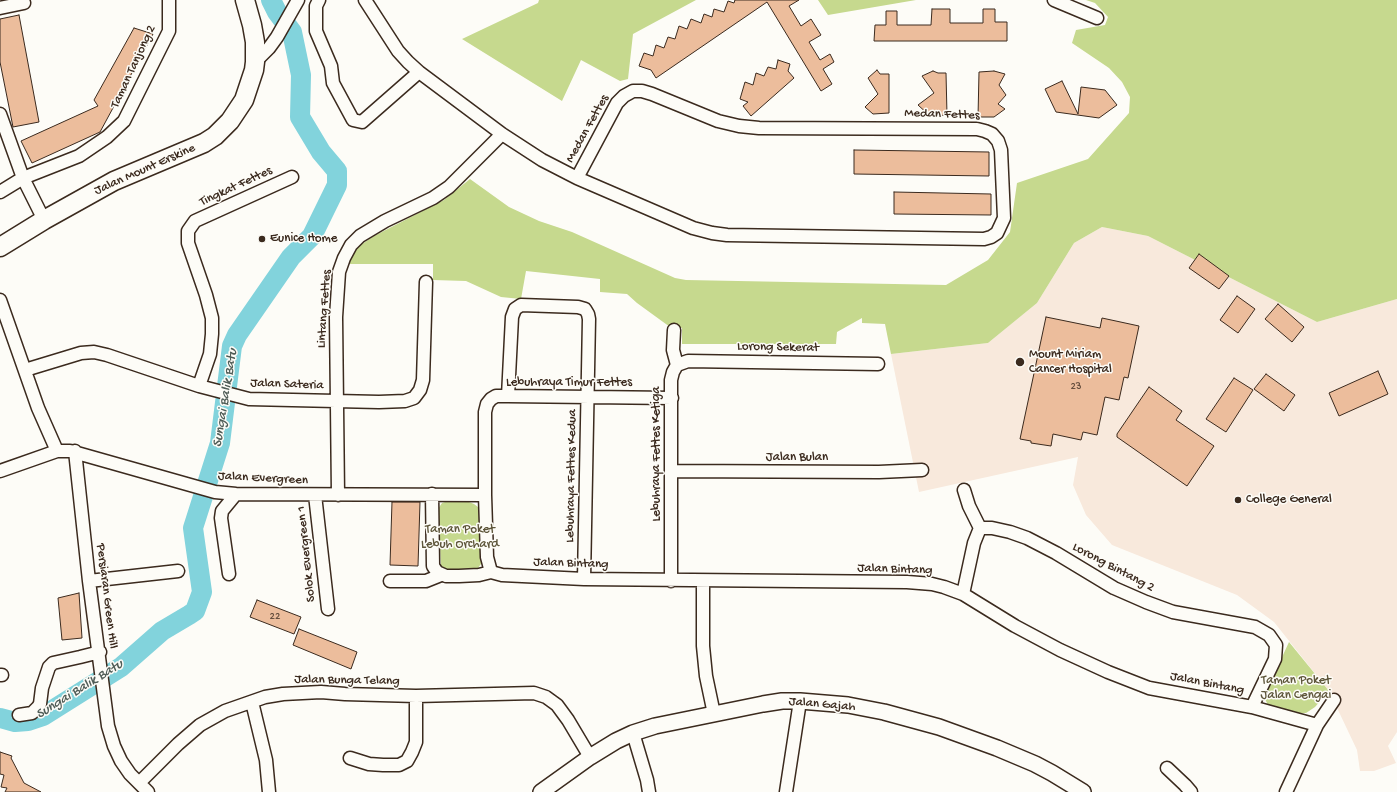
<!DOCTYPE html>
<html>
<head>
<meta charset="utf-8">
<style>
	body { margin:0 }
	canvas { display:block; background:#fdfcf7 }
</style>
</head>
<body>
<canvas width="1397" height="792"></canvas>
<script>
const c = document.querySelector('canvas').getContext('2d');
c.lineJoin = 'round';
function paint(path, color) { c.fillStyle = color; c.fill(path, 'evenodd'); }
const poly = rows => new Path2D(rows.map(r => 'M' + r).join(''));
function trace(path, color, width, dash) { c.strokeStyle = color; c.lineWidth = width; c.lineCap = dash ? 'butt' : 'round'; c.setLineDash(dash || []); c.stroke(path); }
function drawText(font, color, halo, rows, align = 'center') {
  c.font = font + ' "Gochi Hand",sans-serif'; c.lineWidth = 3; c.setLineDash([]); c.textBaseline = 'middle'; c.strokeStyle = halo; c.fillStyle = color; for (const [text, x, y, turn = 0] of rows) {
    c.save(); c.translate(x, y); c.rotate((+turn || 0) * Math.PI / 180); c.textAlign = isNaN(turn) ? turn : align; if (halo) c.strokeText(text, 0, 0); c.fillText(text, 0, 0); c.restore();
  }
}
const built = poly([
	[1102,227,1148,236,1317,322,1397,299,1397,732,1388,746,1396,763,1374,771,1360,771,1357,750,1329,691,1274,622,1237,595,1112,545,1086,515,1073,485,1078,457,919,492,891,354,988,343,1037,303,1074,243]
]);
const green = poly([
	[539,0,696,0,633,34,628,79,620,81,581,60,562,101,462,39,538,3],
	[818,0,916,0,828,15],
	[1086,0,1397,0,1397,299,1317,322,1148,236,1102,227,1074,243,1037,303,988,343,891,354,885,324,862,323,862,318,837,332,836,344,682,344,682,328,670,327,637,303,627,294,600,292,600,279,526,271,521,299,501,297,466,281,433,280,433,264,349,264,356,248,374,236,444,200,470,179,509,207,539,221,572,232,675,278,686,280,946,285,988,260,1010,232,1017,183,1088,159,1129,113,1130,97,1122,82,1109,68,1072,43,1076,30,1105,25,1108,17,1095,3],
	[445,502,469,502,474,504,478,507,480,512,483,559,481,564,478,568,474,569,448,570,444,569,441,566,438,509,442,503],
	[1289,642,1329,691,1315,707,1306,713,1299,713,1274,708,1268,705,1265,699,1266,692]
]);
const river = poly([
	[0,718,15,722,28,721,43,716,121,667,162,631,189,615,195,611,202,592,193,528,220,443,232,346,237,335,291,257,312,236,337,185,337,171,321,152,300,117,301,75,292,32,277,12,271,0]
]);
const building = poly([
	[735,0,799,0,789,6,801,26,811,19,821,35,809,42,820,60,830,54,834,62,823,69,832,84,821,91,767,2,656,78,651,70,639,66,644,53,653,56,656,45,664,48,668,37,675,39,679,26,687,29,691,19,701,23,704,14,712,17,714,9,724,12,728,1,734,3,735,0],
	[932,9,950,9,950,23,983,23,983,9,995,9,995,22,1007,22,1007,41,874,41,875,25,886,25,886,11,897,11,897,25,931,25,932,9],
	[19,15,39,122,13,127,0,62,0,19,19,15],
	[134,28,153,34,100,132,32,163,21,141,98,106,94,100,134,28],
	[778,60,790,64,788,71,794,78,751,116,743,106,748,102,740,99,745,82,753,85,756,73,764,76,768,67,776,69,778,60],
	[877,70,880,74,889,74,889,113,873,114,865,107,878,94,868,78,877,70],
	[933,71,938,73,946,73,947,115,930,116,918,105,934,93,922,76,933,71],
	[994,71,1005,74,999,85,1006,95,998,104,1005,109,994,117,978,117,979,72,994,71],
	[1062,81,1078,114,1081,87,1105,90,1117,105,1099,118,1056,112,1045,89,1062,81],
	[854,150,989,152,989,176,854,174,854,150],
	[894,192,991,194,991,215,894,214,894,192],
	[1199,254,1229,276,1219,289,1189,268,1199,254],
	[1237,296,1255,309,1238,333,1220,320,1237,296],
	[1278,304,1304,327,1292,342,1265,319,1278,304],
	[1046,317,1100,328,1102,318,1139,326,1128,378,1124,377,1119,400,1105,397,1097,435,1083,432,1081,440,1053,434,1051,446,1031,443,1031,441,1020,439,1046,317],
	[1378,371,1388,394,1339,416,1329,393,1378,371],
	[1266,374,1295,395,1284,411,1254,389,1266,374],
	[1234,378,1253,390,1226,432,1206,419,1234,378],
	[1149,387,1182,411,1176,420,1214,446,1187,486,1117,437,1117,434,1149,387],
	[392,502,420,502,418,566,390,565,392,502],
	[79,593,82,638,62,640,58,598,79,593],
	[257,600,301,617,294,634,250,617,257,600],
	[299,629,357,652,351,669,293,645,299,629],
	[0,752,12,756,11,758,24,783,41,792,5,792,7,788,1,787,4,775,0,774,0,752]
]);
const minor = poly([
	[319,0,316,6,316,31,331,66,333,83,353,120,362,122,419,72],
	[365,0,398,51,408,62,419,72,502,134,542,160,577,178,693,228,712,233,727,235,984,239,991,237,997,233,1004,218,1001,150,998,141,992,134,985,131,977,129,759,128,739,126,718,121,652,94,642,91,633,91,624,96,617,103,577,178],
	[1054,0,1097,18],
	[0,8,24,3],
	[255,62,269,48,277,37,298,0],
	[0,114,23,178,44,220],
	[0,192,23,178,79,156,107,137,124,121,169,31,169,0],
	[0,300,38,408,57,451],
	[677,365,688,361,878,364],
	[25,370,81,353,94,352,107,355,199,386,249,399,379,402,405,401,414,398,420,390,423,380,426,282],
	[199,386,210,354,212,334,212,318,206,295,188,243,188,231,195,221,292,177],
	[508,396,512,317,515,309,521,305,578,307,585,309,588,314,589,319,584,579],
	[75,451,89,581,108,726,114,746,121,761,130,774,148,792],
	[0,471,57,451,70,451,215,492,236,494,485,495],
	[671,471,879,472,922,470],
	[432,494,433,566,437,572,446,576,459,576,479,575,491,572],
	[315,495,328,609],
	[338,495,336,317,339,272,344,258,351,245,360,236,385,221,433,198,449,187,502,134],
	[980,528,992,528,1010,532,1027,538,1056,553,1114,588,1146,602,1173,612,1255,627,1269,635,1276,645,1275,659,1252,707],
	[491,572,502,575,584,579,907,582,932,584,944,587,963,594,1015,626,1060,650,1108,672,1149,688,1252,707,1317,725],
	[491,572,487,557,485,495,485,412,487,404,491,399,496,396,508,396,672,398],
	[229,574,221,518,222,511,236,494],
	[89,581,178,571],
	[390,581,426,581,441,575],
	[671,581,671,380,673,372,677,365,673,350,674,330],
	[703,581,703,646,706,676,714,714],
	[963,594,974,543,980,528,969,506,964,490],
	[0,675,2,675],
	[252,702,266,760,269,792],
	[19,715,32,713,38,707,40,704,42,688,49,667,53,663,80,657,100,652],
	[633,733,647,780,649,792],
	[350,758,369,764,383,765,399,765,407,761,412,752,416,742,416,696],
	[1167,768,1185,785,1191,792],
	[139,783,178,744,200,725,225,711,265,697,283,694,321,692,345,694,416,696,534,693,546,697,557,705,568,720,590,757],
	[786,792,800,701],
	[1286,792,1317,725,1334,700]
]);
const tertiary = poly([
	[541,792,590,757,616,741,633,733,655,726,763,704,782,701,800,701,848,705,884,712,939,727,997,748,1035,764,1052,773,1083,792]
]);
const secondary = poly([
	[0,247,44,220,114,181,204,143,215,136,230,121,244,100,254,70,255,62,255,42,252,25,245,0]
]);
const markers = [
	[262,239,4,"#3b2a1e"],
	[1020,362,5,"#3b2a1e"],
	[1238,500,4,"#3b2a1e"]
];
const numberNames = [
	["23",1076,387],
	["22",275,617]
];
const streetNames = [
	["Taman Tanjong 2",134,67,-65],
	["Medan Fettes",942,115,2],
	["Medan Fettes",588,129,-61],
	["Jalan Mount Erskine",145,170,-24],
	["Tingkat Fettes",236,187,-25],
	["Lintang Fettes",325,309,-86],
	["Lorong Sekerat",778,348,1],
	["Lebuhraya Timur Fettes",569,383],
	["Jalan Sateria",287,385,2],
	["Lebuhraya Fettes Ketiga",657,454,-90],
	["Jalan Bulan",797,458],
	["Lebuhraya Fettes Kedua",572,476,-89],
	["Jalan Evergreen",263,479,3],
	["Solok Evergreen 1",307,554,-96],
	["Jalan Bintang",571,564,2],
	["Lorong Bintang 2",1113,568,28],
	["Jalan Bintang",895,570,2],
	["Persiaran Green Hill",106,596,83],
	["Jalan Bunga Telang",347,681,1],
	["Jalan Bintang",1207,684,11],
	["Jalan Gajah",822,705,5]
];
const poiNames = [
	["Eunice Home",270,239],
	["Mount Miriam",1029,355],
	["Cancer Hospital",1029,370],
	["College General",1246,500]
];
const parkNames = [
	["Taman Poket",460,530],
	["Lebuh Orchard",460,545],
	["Taman Poket",1296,681],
	["Jalan Cengai",1296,696]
];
const waterNames = [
	["Sungai Balik Batu",226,398,-81],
	["Sungai Balik Batu",80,690,-32]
];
paint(built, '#f8e9dc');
paint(green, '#c6d98e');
trace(river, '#82d3dc', 20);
paint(building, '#ecbd9c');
trace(building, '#3b2a1e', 1);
trace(minor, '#3b2a1e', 15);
trace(tertiary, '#3b2a1e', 18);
trace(secondary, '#3b2a1e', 21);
trace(minor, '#fdfcf7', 12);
trace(tertiary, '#fdfcf7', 15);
trace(secondary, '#fdfcf7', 18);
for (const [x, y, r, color] of markers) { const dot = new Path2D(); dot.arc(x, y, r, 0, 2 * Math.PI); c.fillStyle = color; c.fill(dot); trace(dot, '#fdfcf7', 1.5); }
drawText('11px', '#674f3e', null, numberNames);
drawText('13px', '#3b2a1e', '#fdfcf7', streetNames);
drawText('13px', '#3b2a1e', '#fdfcf7', poiNames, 'left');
drawText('13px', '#5e563a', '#fdfcf7', parkNames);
drawText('italic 14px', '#505d57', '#fdfcf7', waterNames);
</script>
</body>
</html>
